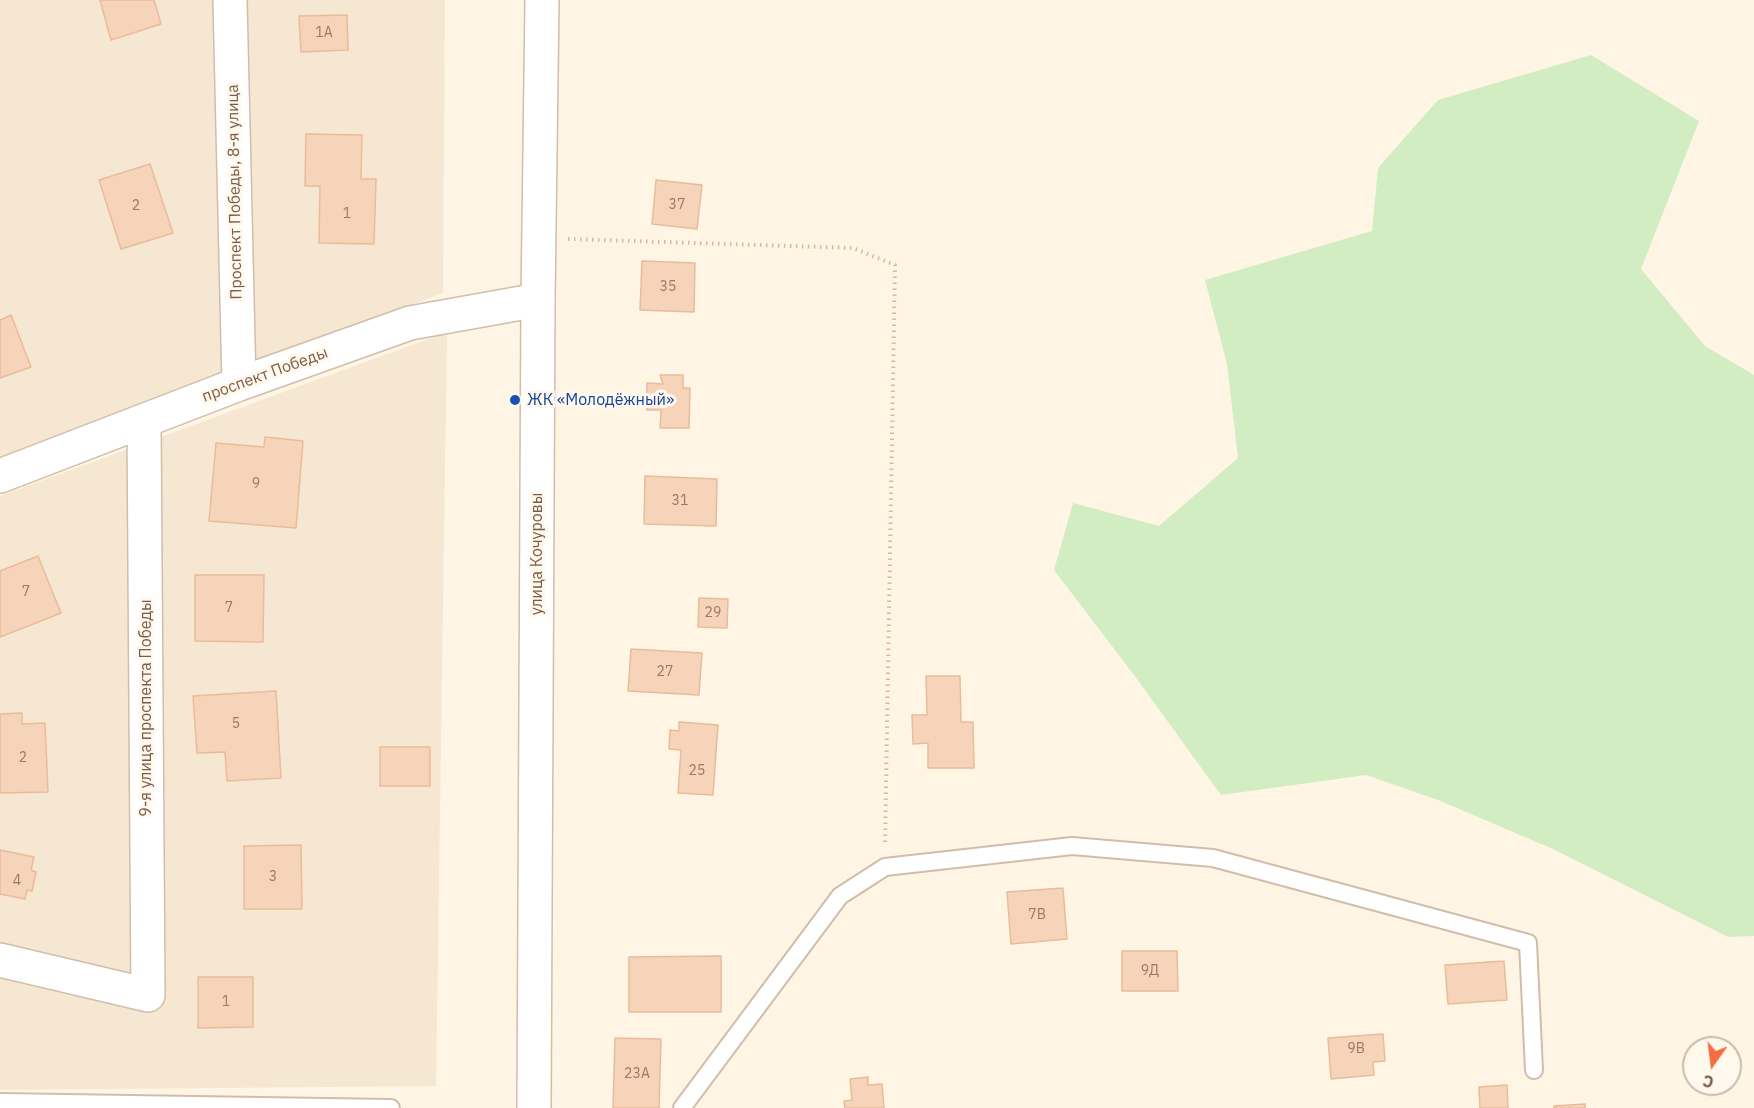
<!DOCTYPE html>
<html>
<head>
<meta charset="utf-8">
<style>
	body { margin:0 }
	#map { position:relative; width:1754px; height:1108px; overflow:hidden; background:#fef5e5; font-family:"IBM Plex Sans",sans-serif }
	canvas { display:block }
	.north { position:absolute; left:1682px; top:1036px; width:60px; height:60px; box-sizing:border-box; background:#fff9ed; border:2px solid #cabaab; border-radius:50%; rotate:194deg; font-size:16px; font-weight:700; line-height:24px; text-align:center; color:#7a5b48 }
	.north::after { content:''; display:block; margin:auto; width:21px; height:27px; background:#f26e41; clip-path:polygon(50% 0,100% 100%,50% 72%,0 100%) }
</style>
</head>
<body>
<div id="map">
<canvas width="1754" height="1108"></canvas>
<div class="north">С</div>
</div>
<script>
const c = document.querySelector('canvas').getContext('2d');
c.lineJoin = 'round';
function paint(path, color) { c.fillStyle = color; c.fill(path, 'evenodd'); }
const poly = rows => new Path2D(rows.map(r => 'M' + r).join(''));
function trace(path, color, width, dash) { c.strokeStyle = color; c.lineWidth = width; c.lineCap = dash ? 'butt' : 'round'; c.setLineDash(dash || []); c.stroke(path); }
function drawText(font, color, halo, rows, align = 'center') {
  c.font = font + ' "IBM Plex Sans",sans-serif'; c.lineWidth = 6; c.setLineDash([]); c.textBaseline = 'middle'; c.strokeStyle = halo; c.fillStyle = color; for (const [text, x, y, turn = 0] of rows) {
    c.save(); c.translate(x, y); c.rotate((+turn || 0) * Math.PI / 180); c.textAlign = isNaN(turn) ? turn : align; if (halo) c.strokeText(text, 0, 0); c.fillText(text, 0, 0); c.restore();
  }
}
const residential = poly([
	[0,0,445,0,443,293,0,460],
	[447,332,436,1086,0,1090,0,496]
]);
const green = poly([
	[1591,55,1699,121,1641,269,1705,346,1754,375,1754,936,1728,937,1553,849,1438,800,1366,775,1221,795,1134,675,1054,570,1073,503,1159,526,1238,458,1227,364,1205,280,1372,231,1378,168,1438,100]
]);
const building = poly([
	[100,0,154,0,161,24,111,40,100,0],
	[347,15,348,50,301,52,299,16,347,15],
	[306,134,362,135,361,179,376,179,374,244,319,243,320,186,305,186,306,134],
	[150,164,173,233,121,249,99,180,150,164],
	[656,180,702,185,697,229,652,224,656,180],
	[642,261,695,263,694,312,640,310,642,261],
	[11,315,31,367,0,378,0,320,11,315],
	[660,375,683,375,683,388,690,388,689,428,660,428,661,410,647,410,647,383,663,384,660,375],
	[265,437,303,441,296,528,209,521,216,443,264,447,265,437],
	[645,476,717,479,716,526,644,524,645,476],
	[38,556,61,613,0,637,0,571,38,556],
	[195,575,264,575,263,642,195,641,195,575],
	[699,598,728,599,727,628,698,627,699,598],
	[631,649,702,653,699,695,628,691,631,649],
	[926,676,960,676,961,722,973,722,974,768,928,768,928,743,913,744,912,715,927,715,926,676],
	[276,691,281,778,227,781,225,752,197,753,193,696,276,691],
	[22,713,22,724,45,723,48,792,0,793,0,714,22,713],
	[679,722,718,725,713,795,678,793,681,750,669,749,670,730,679,731,679,722],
	[380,747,430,747,430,786,380,786,380,747],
	[301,845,302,909,244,909,244,846,301,845],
	[0,850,34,857,31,870,36,872,32,891,27,890,25,899,0,894,0,850],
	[1063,888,1067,939,1011,944,1007,892,1063,888],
	[1122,951,1177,951,1178,991,1122,991,1122,951],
	[721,956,721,1012,629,1012,629,957,721,956],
	[1504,961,1507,1000,1448,1004,1445,965,1504,961],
	[198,977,253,977,253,1027,198,1028,198,977],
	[1383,1034,1385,1061,1373,1062,1374,1075,1331,1079,1328,1038,1383,1034],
	[615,1038,661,1039,659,1108,613,1108,615,1038],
	[868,1077,868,1085,882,1084,884,1108,845,1108,844,1101,852,1100,850,1079,868,1077],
	[1507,1085,1508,1108,1480,1108,1479,1087,1507,1085],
	[1585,1104,1585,1108,1554,1108,1554,1106,1585,1104]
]);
const path = poly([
	[568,239,853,248,895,265,885,845]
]);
const service = poly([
	[0,1102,391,1108],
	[682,1108,840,896,885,867,1072,846,1213,858,1528,943,1534,1070]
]);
const minor = poly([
	[230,0,239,384],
	[0,476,239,384,410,323,538,300],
	[0,960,148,995,144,421]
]);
const tertiary = poly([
	[534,1108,538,300,542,0]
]);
const markers = [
	[515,400,6,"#1a4fb4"]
];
const numberNames = [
	["1А",324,33],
	["37",677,205],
	["2",136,206],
	["1",347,214],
	["35",668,287],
	["9",256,484],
	["31",680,501],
	["7",26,592],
	["7",229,608],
	["29",713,613],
	["27",665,672],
	["5",236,724],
	["2",23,758],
	["25",697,771],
	["3",273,877],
	["4",17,881],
	["7В",1037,915],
	["9Д",1150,971],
	["1",226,1002],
	["9В",1356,1049],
	["23А",637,1074]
];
const streetNames = [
	["Проспект Победы, 8-я улица",235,192,-91],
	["проспект Победы",265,375,-20],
	["улица Кочуровы",537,554,-90],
	["9-я улица проспекта Победы",146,708,-90]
];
const transitNames = [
	["ЖК «Молодёжный»",527,400]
];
paint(residential, '#f6e7d3');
paint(green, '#d2edc2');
paint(building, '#f6d4ba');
trace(building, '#eabb99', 1.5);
trace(service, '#d1bdaa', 20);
trace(minor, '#d1bdaa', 36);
trace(tertiary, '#d1bdaa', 36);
trace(path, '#dbb79d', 4, [1.5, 4.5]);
trace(service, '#fff', 16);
trace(minor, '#fff', 33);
trace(tertiary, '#fff', 33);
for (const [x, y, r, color] of markers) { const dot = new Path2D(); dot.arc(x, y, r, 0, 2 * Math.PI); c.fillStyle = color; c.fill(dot); trace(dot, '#fff9ed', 2); }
drawText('14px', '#997964', null, numberNames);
drawText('16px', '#7a5b48', '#fff9ed', streetNames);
drawText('16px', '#164399', '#fff9ed', transitNames, 'left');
</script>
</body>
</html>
